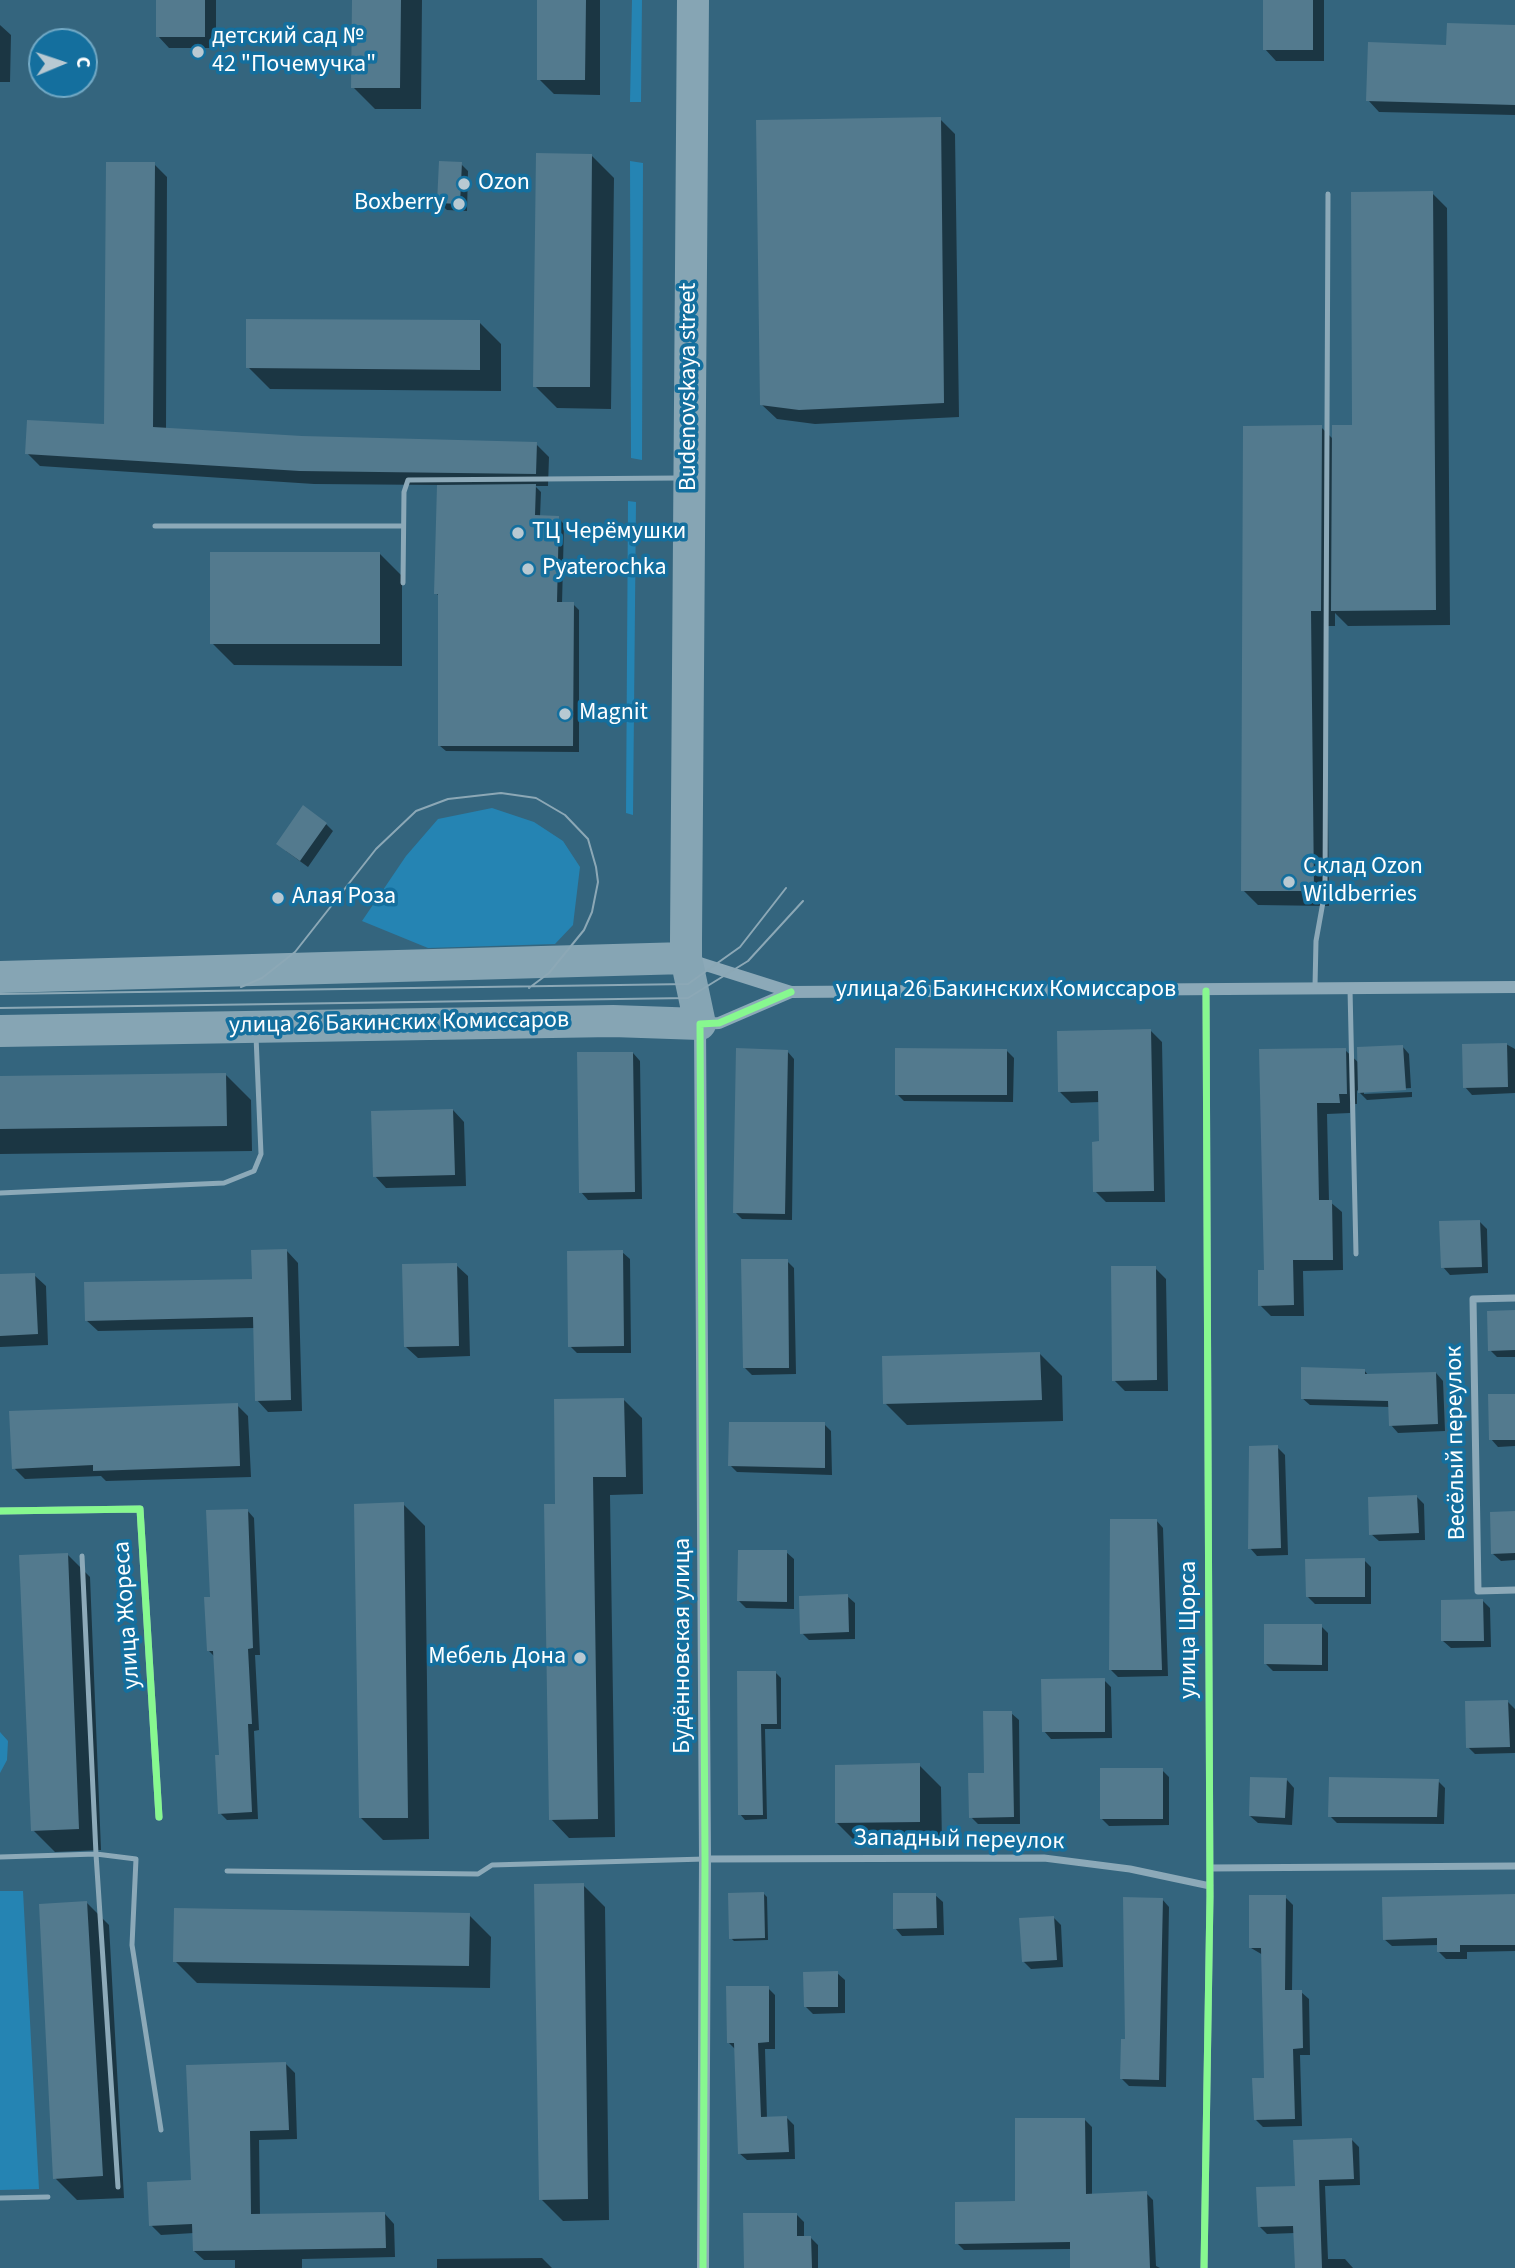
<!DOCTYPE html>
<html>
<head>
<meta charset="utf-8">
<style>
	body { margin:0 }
	#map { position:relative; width:1515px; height:2268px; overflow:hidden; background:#34657e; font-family:"Source Sans 3",sans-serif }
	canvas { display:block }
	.north { position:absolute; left:28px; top:28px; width:70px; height:70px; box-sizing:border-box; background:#146f9e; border:2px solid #72a9c5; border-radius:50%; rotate:88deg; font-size:19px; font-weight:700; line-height:28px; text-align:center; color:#fff }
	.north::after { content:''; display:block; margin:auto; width:24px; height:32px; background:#b8c9d2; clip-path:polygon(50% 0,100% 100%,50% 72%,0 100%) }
</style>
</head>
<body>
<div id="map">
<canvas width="1515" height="2268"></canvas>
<div class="north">С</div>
</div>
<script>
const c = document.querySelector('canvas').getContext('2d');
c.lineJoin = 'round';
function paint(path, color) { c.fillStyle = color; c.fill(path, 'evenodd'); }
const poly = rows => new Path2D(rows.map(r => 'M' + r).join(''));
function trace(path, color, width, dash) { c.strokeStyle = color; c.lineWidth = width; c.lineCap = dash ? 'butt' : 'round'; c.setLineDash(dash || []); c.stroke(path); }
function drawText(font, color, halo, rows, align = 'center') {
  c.font = font + ' "Source Sans 3",sans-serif'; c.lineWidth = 7; c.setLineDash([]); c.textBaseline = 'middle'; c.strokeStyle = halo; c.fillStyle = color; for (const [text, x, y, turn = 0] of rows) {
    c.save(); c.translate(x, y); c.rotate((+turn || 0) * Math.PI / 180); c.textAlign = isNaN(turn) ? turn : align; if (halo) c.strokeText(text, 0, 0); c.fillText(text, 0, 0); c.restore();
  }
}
const green = poly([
	[632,0,642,0,641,102,630,102],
	[630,161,643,163,642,460,631,458],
	[628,501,636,502,633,815,626,813],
	[492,808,534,822,563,841,580,867,573,925,555,944,428,948,362,921,406,856,438,819],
	[0,1732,8,1741,7,1760,0,1773],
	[0,1891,23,1891,39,2189,0,2190]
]);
const shadow = poly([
	[158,0,216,0,216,48,169,48,158,36],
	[354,0,422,0,421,109,375,109,353,87],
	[539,0,600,0,600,95,554,94,539,79],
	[1264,0,1324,0,1324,61,1276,61,1265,49],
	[0,25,11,35,10,82,0,82],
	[1515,27,1515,115,1379,112,1368,100,1448,46],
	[940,119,955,134,959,417,815,424,777,419,761,404],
	[592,156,614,178,611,409,557,408,535,386],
	[154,164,167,177,166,430,302,438,536,444,549,457,548,486,535,486,541,492,540,517,558,518,564,524,562,604,573,604,579,610,579,752,446,751,440,746,440,597,436,593,439,485,314,484,40,466,27,453,106,426],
	[461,164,468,171,467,211,447,210,439,203],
	[1432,193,1447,208,1450,625,1348,626,1335,613,1335,626,1326,626,1329,906,1258,905,1243,890,1321,427,1334,440,1354,427],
	[479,322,501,344,501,391,270,389,248,367],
	[380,554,402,576,402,666,234,665,212,643],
	[326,824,333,831,308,867,286,851],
	[1151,1031,1162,1042,1165,1202,1106,1202,1095,1191,1101,1143,1100,1102,1071,1103,1060,1092],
	[1506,1044,1515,1049,1515,1093,1472,1095,1465,1087],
	[1402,1046,1409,1054,1411,1088,1364,1091,1364,1094,1412,1092,1412,1097,1367,1100,1357,1090,1357,1104,1350,1104,1350,1113,1327,1114,1329,1201,1342,1212,1343,1270,1303,1271,1304,1316,1271,1316,1260,1305,1265,1271,1261,1051,1345,1050,1359,1063],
	[1006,1050,1014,1058,1013,1102,904,1101,897,1094],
	[787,1051,794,1059,792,1220,742,1219,735,1212],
	[633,1053,640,1061,642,1199,588,1200,581,1192],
	[226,1075,251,1100,252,1151,0,1154,0,1078],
	[453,1110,464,1122,466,1186,386,1188,375,1176],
	[1480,1222,1487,1229,1488,1273,1450,1275,1443,1267],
	[287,1251,298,1263,302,1411,268,1412,257,1400,255,1328,98,1331,86,1320,254,1281],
	[622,1252,630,1259,631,1353,577,1353,570,1346],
	[787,1261,794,1268,796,1374,752,1375,745,1368],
	[456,1265,468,1276,470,1356,418,1358,406,1347],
	[1155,1268,1166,1279,1168,1391,1125,1391,1114,1380],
	[34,1275,46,1286,48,1345,0,1347,0,1276],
	[1515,1311,1515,1357,1497,1357,1490,1350],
	[1040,1354,1062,1376,1063,1421,907,1425,885,1403],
	[1364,1370,1369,1376,1436,1373,1443,1381,1445,1431,1398,1433,1391,1425,1390,1407,1310,1405,1302,1398],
	[1515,1395,1515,1446,1498,1447,1491,1439],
	[624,1400,642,1418,643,1494,610,1495,615,1837,569,1838,551,1819,557,1506],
	[237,1405,248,1416,251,1477,106,1481,101,1476,25,1479,14,1468],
	[824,1424,831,1431,832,1475,737,1472,730,1465],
	[1277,1447,1285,1455,1288,1555,1257,1556,1250,1548],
	[1417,1497,1424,1504,1425,1540,1379,1541,1371,1534],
	[403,1504,425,1526,429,1839,383,1840,361,1818],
	[247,1510,254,1518,260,1655,255,1655,259,1730,254,1731,258,1819,227,1820,220,1813,221,1756,215,1657,209,1651,212,1599],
	[1515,1512,1515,1560,1501,1561,1493,1554],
	[1156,1520,1163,1528,1168,1676,1118,1677,1111,1670],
	[786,1552,794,1559,794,1609,746,1608,739,1601],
	[68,1555,90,1577,101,1850,55,1852,33,1830],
	[1364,1560,1371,1567,1371,1604,1315,1604,1308,1597],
	[847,1596,855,1603,855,1639,809,1640,802,1633],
	[1483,1601,1490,1608,1491,1647,1451,1648,1443,1641],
	[1321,1626,1328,1633,1328,1671,1273,1671,1266,1664],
	[775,1672,781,1678,781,1729,765,1729,767,1819,745,1820,740,1814,739,1673],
	[1104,1680,1111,1687,1112,1738,1051,1739,1044,1731],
	[1508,1702,1515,1709,1515,1753,1475,1754,1468,1747],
	[1011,1713,1019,1720,1020,1824,978,1824,971,1817],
	[919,1765,941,1787,942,1844,859,1845,837,1823],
	[1162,1770,1169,1777,1169,1825,1109,1826,1101,1818],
	[1287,1780,1294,1788,1292,1825,1258,1823,1250,1816],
	[1438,1781,1445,1788,1444,1824,1337,1823,1330,1816],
	[583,1885,605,1907,609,2220,563,2221,541,2199],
	[764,1894,767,1897,768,1940,734,1941,731,1938],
	[935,1895,943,1902,944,1935,902,1936,895,1928],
	[1515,1896,1515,1951,1467,1952,1467,1959,1446,1959,1439,1952,1439,1945,1392,1946,1384,1939],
	[1285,1897,1293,1905,1292,1992,1301,1992,1309,1999,1310,2055,1300,2055,1302,2126,1263,2127,1256,2120,1266,2080,1263,1955,1251,1948],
	[1162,1899,1169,1907,1166,2087,1129,2086,1122,2079,1126,2041],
	[87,1903,109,1925,124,2198,77,2200,55,2178],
	[469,1915,491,1937,490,1988,197,1983,175,1961],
	[1053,1917,1061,1925,1063,1967,1031,1969,1023,1961],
	[837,1973,845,1980,845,2013,813,2014,805,2006],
	[768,1988,775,1995,775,2049,765,2049,767,2119,787,2118,794,2125,795,2159,747,2160,739,2153,736,2050,728,2042],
	[285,2063,295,2073,297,2139,259,2140,260,2216,385,2214,394,2224,395,2257,302,2259,302,2268,235,2268,235,2260,204,2260,194,2251,194,2233,161,2235,151,2225,193,2181],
	[1085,2120,1092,2127,1092,2196,1146,2193,1153,2200,1156,2266,1160,2268,1072,2268,1072,2249,964,2250,957,2243,1017,2203],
	[1352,2140,1359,2147,1360,2185,1325,2186,1328,2259,1345,2259,1353,2268,1297,2268,1295,2233,1267,2234,1259,2226,1297,2188],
	[797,2215,804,2222,804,2238,811,2238,818,2245,818,2268,745,2268],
	[542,2258,552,2268,437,2268,437,2259]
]);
const building = poly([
	[156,0,205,0,205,37,156,37],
	[352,0,401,0,400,88,351,88],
	[537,0,586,0,585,80,537,80],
	[1263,0,1313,0,1313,50,1263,50],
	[1447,23,1515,25,1515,105,1366,101,1368,42,1446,45],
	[941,117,944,403,799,410,760,405,756,120],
	[536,153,592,154,590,387,533,387],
	[439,161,462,162,460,204,437,203],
	[106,162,155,162,153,427,302,436,537,442,536,474,300,471,25,454,27,420,104,424],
	[1433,191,1436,610,1331,611,1332,425,1352,425,1351,192],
	[246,319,480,320,480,370,246,368],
	[1322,425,1321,611,1311,611,1314,891,1241,891,1243,426],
	[536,484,535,515,559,516,557,602,574,602,573,746,438,746,438,594,434,594,437,485],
	[210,552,380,552,380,644,210,644],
	[303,805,327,823,300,861,276,844],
	[1151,1029,1154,1191,1093,1192,1092,1142,1099,1141,1098,1091,1058,1092,1057,1031],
	[1507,1043,1508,1087,1463,1088,1462,1044],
	[1403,1045,1406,1090,1358,1093,1357,1047],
	[736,1048,788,1050,785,1214,733,1213],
	[895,1048,1007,1049,1007,1095,895,1095],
	[1346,1048,1347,1094,1339,1094,1340,1103,1317,1103,1319,1200,1332,1200,1333,1260,1293,1260,1294,1305,1258,1306,1258,1270,1264,1270,1259,1049],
	[577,1052,633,1052,635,1192,579,1193],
	[226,1073,227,1126,0,1129,0,1076],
	[453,1109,455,1175,373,1177,371,1111],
	[1480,1220,1482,1267,1441,1268,1439,1221],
	[287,1249,291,1400,255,1401,253,1317,85,1321,84,1282,252,1279,251,1250],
	[623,1250,624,1346,568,1347,567,1251],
	[741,1259,788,1259,789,1368,743,1368],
	[457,1263,459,1346,404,1347,402,1264],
	[1111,1266,1156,1266,1157,1380,1112,1381],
	[35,1273,38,1334,0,1336,0,1274],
	[1515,1310,1515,1350,1488,1351,1487,1311],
	[1040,1352,1042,1400,883,1404,882,1356],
	[1301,1367,1365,1369,1365,1374,1436,1372,1438,1424,1389,1426,1388,1401,1301,1399],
	[1488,1394,1515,1394,1515,1440,1489,1440],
	[624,1398,626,1477,593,1477,598,1819,549,1820,544,1504,555,1504,554,1399],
	[238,1403,240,1466,93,1471,93,1465,12,1469,9,1411],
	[729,1422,825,1422,825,1468,728,1466],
	[1278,1445,1281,1548,1248,1549,1249,1446],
	[1417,1495,1419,1533,1369,1535,1368,1497],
	[404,1502,408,1818,359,1818,354,1504],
	[248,1509,253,1648,248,1649,252,1724,248,1724,252,1812,218,1814,215,1755,219,1755,213,1651,207,1651,204,1597,210,1597,206,1510],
	[1515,1511,1515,1553,1491,1554,1490,1512],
	[1110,1519,1157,1519,1162,1670,1109,1670],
	[738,1550,787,1550,787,1602,737,1601],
	[68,1553,79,1829,31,1831,19,1555],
	[1365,1558,1365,1597,1306,1597,1305,1559],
	[848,1594,849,1632,800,1634,799,1596],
	[1483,1599,1484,1641,1441,1641,1441,1600],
	[1264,1624,1322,1624,1322,1665,1264,1664],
	[737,1671,776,1671,777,1724,761,1724,763,1815,738,1815],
	[1105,1678,1105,1732,1042,1732,1041,1679],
	[1508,1700,1510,1747,1466,1748,1465,1701],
	[983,1711,1012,1711,1014,1817,969,1818,968,1773,984,1773],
	[920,1763,920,1822,835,1823,835,1765],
	[1100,1768,1163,1768,1163,1819,1100,1819],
	[1250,1777,1287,1778,1285,1818,1249,1816],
	[1329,1777,1439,1779,1437,1817,1328,1817],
	[584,1883,588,2199,539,2200,534,1884],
	[764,1892,765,1938,729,1939,728,1893],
	[893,1893,936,1893,937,1928,893,1929],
	[1515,1894,1515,1945,1460,1945,1460,1952,1437,1952,1437,1938,1383,1940,1382,1897],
	[1249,1895,1286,1895,1285,1990,1302,1990,1303,2048,1293,2049,1295,2119,1254,2120,1252,2078,1264,2078,1261,1948,1249,1948],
	[1123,1897,1163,1898,1159,2080,1120,2079,1121,2039,1125,2039],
	[87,1901,103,2176,53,2179,39,1904],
	[174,1908,470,1913,469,1966,173,1962],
	[1054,1916,1057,1960,1022,1962,1019,1918],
	[838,1971,838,2007,804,2007,803,1972],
	[726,1986,769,1986,769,2042,758,2043,761,2117,787,2116,789,2152,738,2154,734,2043,727,2043],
	[286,2062,289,2130,250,2131,251,2214,385,2212,386,2248,193,2251,192,2224,149,2226,147,2182,191,2180,186,2065],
	[1015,2118,1085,2118,1086,2194,1147,2191,1150,2268,1070,2268,1070,2242,955,2244,955,2202,1015,2201],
	[1352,2138,1354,2179,1319,2180,1322,2268,1295,2268,1293,2226,1258,2227,1256,2187,1295,2186,1293,2140],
	[743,2213,797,2213,797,2236,811,2236,812,2268,744,2268]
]);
const service = poly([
	[155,526,403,526],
	[403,583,404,492,408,480,679,478],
	[1315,986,1316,941,1325,891,1328,194],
	[1350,989,1356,1254],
	[0,1193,224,1183,254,1171,261,1154,256,1036],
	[0,1857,96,1854,82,1556],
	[227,1871,478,1874,492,1865,705,1859],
	[118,2187,96,1854,136,1859,132,1945,161,2130],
	[0,2198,48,2197]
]);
const minor = poly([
	[1515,1298,1473,1299,1478,1591,1515,1590],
	[0,1511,140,1509,159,1817],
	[705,1859,1044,1858,1130,1869,1210,1886],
	[1210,1868,1515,1866],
	[1204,2268,1210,1896,1206,991]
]);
const tertiary = poly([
	[690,960,791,992,1515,987],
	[703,2268,705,1859,700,1024,719,1023,791,992]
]);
const secondary = poly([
	[0,977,686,958],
	[0,1031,613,1021,700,1024,686,958,686,940,693,0]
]);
const tram = poly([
	[241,987,262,978,295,952,376,849,416,811,448,799,501,793,536,798,565,815,588,839,596,867,598,882,592,912,584,930,549,973,529,988],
	[0,994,688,984,740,947,786,888],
	[0,1008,688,998,748,961,803,901]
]);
const cycleway = poly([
	[0,1511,140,1509,159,1817],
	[703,2268,705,1859,700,1024,719,1023,791,992],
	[1204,2268,1210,1896,1206,991]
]);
const markers = [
	[198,52,7,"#b8c9d2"],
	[464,184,7,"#b8c9d2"],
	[459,204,7,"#b8c9d2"],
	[518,533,7,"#b8c9d2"],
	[528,569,7,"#b8c9d2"],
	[565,714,7,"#b8c9d2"],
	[1289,882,7,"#b8c9d2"],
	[278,898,7,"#b8c9d2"],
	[580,1658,7,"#b8c9d2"]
];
const poiNames = [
	["детский сад №",212,38],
	["42 \"Почемучка\"",212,66],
	["Ozon",478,184],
	["Boxberry",445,204,"right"],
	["ТЦ Черёмушки",532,533],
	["Pyaterochka",542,569],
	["Magnit",579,714],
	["Склад Ozon",1303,868],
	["Wildberries",1303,896],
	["Алая Роза",292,898],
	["Мебель Дона",566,1658,"right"]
];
const streetNames = [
	["Budenovskaya street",690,387,-90],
	["улица 26 Бакинских Комиссаров",1006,991],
	["улица 26 Бакинских Комиссаров",399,1024,-1],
	["Весёлый переулок",1457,1443,-91],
	["улица Жореса",128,1615,-94],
	["улица Щорса",1190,1630,-90],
	["Будённовская улица",684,1646,-90],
	["Западный переулок",959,1841,1]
];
paint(green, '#2584b3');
paint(shadow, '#0007');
paint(building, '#537a8e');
trace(service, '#8ca9b8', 5);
trace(minor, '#8ca9b8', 7);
trace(tertiary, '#8ca9b8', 12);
trace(secondary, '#86a5b4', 32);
trace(tram, '#8ca8b6', 2);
trace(cycleway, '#87f88f', 7);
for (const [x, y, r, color] of markers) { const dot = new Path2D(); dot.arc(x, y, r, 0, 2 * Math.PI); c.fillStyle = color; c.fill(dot); trace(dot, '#146f9e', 2.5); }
drawText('24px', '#fff', '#146f9e', poiNames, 'left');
drawText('24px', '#fff', '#146f9e', streetNames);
</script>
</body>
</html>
